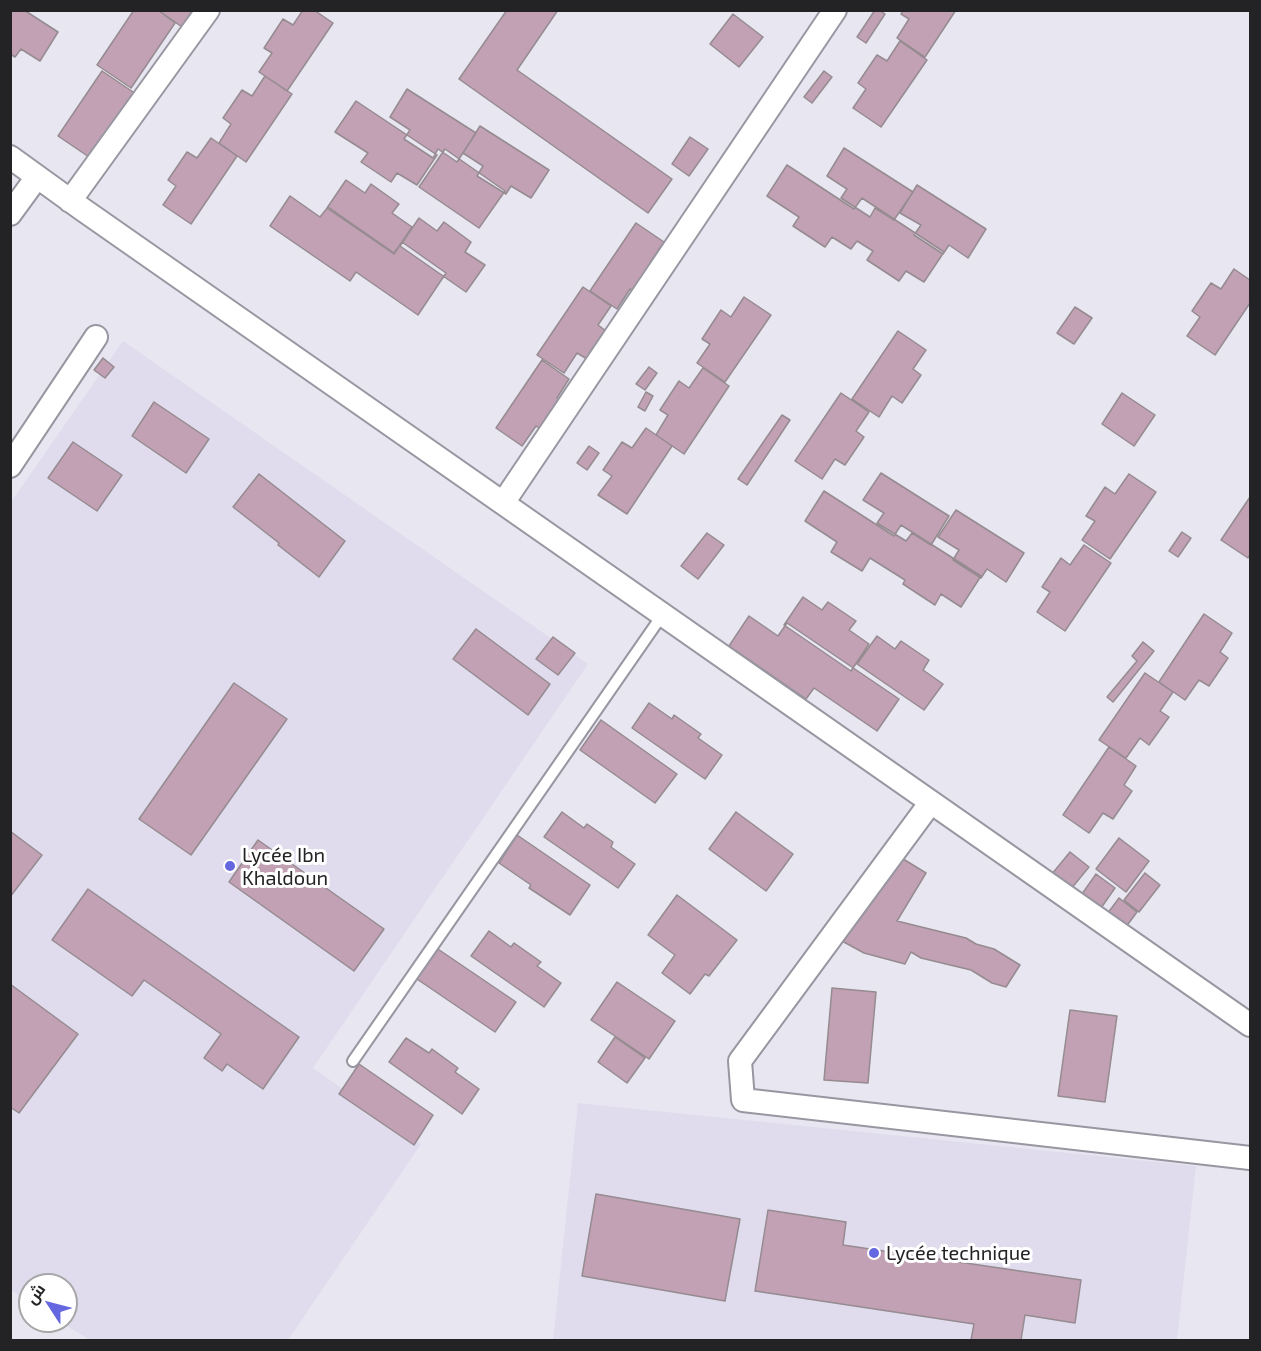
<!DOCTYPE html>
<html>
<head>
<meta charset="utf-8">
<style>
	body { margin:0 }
	#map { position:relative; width:1261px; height:1351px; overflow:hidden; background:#e8e6f0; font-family:"Exo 2",Cairo,sans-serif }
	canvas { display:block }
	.frame { position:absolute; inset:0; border:12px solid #232326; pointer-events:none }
	.north { position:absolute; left:18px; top:1273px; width:60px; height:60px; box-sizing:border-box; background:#fff; border:2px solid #a7a7a8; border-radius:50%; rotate:306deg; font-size:16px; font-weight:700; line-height:24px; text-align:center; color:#232326 }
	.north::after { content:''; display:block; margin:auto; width:21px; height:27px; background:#6467e0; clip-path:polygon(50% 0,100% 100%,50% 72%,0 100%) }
</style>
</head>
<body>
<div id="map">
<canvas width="1261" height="1351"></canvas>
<div class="frame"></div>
<div class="north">ش</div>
</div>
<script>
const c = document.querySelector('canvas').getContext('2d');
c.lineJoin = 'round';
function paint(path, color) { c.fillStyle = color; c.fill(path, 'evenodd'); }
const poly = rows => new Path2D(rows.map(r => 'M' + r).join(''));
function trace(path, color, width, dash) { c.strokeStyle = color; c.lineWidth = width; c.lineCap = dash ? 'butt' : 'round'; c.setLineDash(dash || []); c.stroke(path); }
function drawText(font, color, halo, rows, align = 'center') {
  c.font = font + ' "Exo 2",sans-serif'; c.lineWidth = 6; c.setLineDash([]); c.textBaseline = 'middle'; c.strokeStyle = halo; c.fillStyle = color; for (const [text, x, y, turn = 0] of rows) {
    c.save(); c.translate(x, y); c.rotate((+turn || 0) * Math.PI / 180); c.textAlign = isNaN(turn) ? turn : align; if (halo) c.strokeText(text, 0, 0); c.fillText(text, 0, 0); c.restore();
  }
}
const built = poly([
	[123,341,588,664,313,1068,421,1144,288,1340,90,1340,59,1321,66,1321,66,1285,30,1285,30,1303,11,1290,11,502],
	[578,1103,1196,1166,1177,1340,553,1340]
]);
const building = poly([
	[10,10,24,10,58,32,40,61,21,49,15,57,10,54,10,10],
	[134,10,158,10,175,23,131,88,97,65,134,10],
	[158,10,193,10,182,27,158,10],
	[303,10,314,10,333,23,287,91,259,72,272,53,264,48,283,19,293,25,303,10],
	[507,10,558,10,517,70,672,179,648,213,459,79,507,10],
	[875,10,879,10,885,14,866,43,857,37,875,10],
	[903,10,956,10,925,57,897,38,909,19,901,14,903,10],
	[733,14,763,37,739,67,710,44,733,14],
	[900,41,927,60,881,127,853,108,866,89,858,83,877,55,887,61,900,41],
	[102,71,136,94,92,159,58,136,102,71],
	[824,71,832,77,812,103,804,97,824,71],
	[265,76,292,94,246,162,219,143,231,124,223,118,242,90,252,96,265,76],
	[407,89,476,133,457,162,438,149,433,158,404,139,410,130,390,117,407,89],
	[356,101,437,155,417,185,397,173,391,182,361,162,368,153,335,132,356,101],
	[480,126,549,170,531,198,511,186,506,194,477,176,483,166,463,153,480,126],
	[690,137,708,149,689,176,672,164,690,137],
	[211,138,237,156,191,224,163,205,176,186,168,180,187,152,197,158,211,138],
	[844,148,913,192,894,220,875,208,870,217,841,198,847,189,827,176,844,148],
	[445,149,505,191,479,228,419,187,445,149],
	[787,165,854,209,862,198,944,252,924,282,906,271,899,281,867,260,873,251,857,241,851,249,832,237,825,247,793,226,799,217,767,196,787,165],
	[346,180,365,193,371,184,399,204,392,213,412,227,394,254,327,208,346,180],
	[917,185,986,229,968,258,949,245,943,254,914,235,921,225,900,213,917,185],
	[290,196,320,217,328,207,394,253,402,242,446,273,418,315,356,272,350,281,270,226,290,196],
	[419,218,437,231,444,222,471,242,465,252,485,265,466,292,400,246,419,218],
	[636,223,664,242,651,261,660,267,640,295,630,289,617,309,590,291,636,223],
	[1234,269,1250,280,1250,303,1215,355,1187,336,1200,317,1192,311,1211,283,1221,289,1234,269],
	[583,287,611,306,598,325,606,331,587,359,577,353,564,373,537,355,583,287],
	[744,297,771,315,725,382,697,363,710,344,702,339,721,310,731,317,744,297],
	[1075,307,1092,318,1074,344,1057,333,1075,307],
	[898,331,926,350,913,369,921,375,902,403,892,396,879,417,852,399,898,331],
	[103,358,114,367,105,378,94,370,103,358],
	[542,360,569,379,557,398,565,404,546,433,536,426,522,446,496,428,542,360],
	[649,367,657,373,645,390,636,384,649,367],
	[703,368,729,386,684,454,656,435,668,415,660,410,679,381,689,388,703,368],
	[646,392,653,396,645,411,638,407,646,392],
	[841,393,869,412,856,431,864,437,845,465,835,459,822,479,795,461,841,393],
	[1122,393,1155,415,1134,446,1102,424,1122,393],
	[154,402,209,439,186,473,132,436,154,402],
	[782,415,790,420,747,485,738,479,782,415],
	[646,428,672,446,627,514,598,495,612,476,603,470,622,442,632,448,646,428],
	[73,442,122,475,97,511,48,478,73,442],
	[589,446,599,453,587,470,577,463,589,446],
	[881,473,949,516,931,545,912,533,906,541,877,523,884,513,863,500,881,473],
	[259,474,345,541,319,577,278,545,279,543,233,507,259,474],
	[1129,474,1156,492,1110,559,1082,540,1095,521,1086,516,1105,487,1115,494,1129,474],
	[824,491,894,536,901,525,981,576,961,607,941,594,935,605,903,584,905,580,870,558,862,571,831,552,837,542,805,521,824,491],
	[1250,497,1250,554,1248,558,1221,540,1250,497],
	[956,510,1024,553,1006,582,987,569,981,578,953,560,959,550,938,537,956,510],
	[1182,532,1191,538,1178,557,1169,551,1182,532],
	[707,533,724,545,698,579,681,566,707,533],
	[1084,545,1111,563,1065,631,1037,612,1050,592,1042,587,1061,558,1070,565,1084,545],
	[803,597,822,610,828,602,856,621,849,630,869,644,851,671,784,625,803,597],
	[1204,614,1232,633,1220,652,1228,658,1209,686,1199,680,1185,700,1159,682,1204,614],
	[749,616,778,636,787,623,899,699,877,731,814,688,806,699,729,646,749,616],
	[476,629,550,684,528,715,453,659,476,629],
	[877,636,895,649,901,641,929,660,923,670,943,684,924,710,857,664,877,636],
	[553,637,575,653,558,675,536,659,553,637],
	[1143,642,1154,651,1113,702,1107,697,1137,661,1132,656,1143,642],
	[1145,673,1173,692,1160,711,1169,717,1149,745,1140,738,1126,758,1099,740,1145,673],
	[234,683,287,719,191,855,139,819,234,683],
	[649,703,672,719,674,715,701,734,698,738,722,755,705,779,632,728,649,703],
	[601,720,677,774,655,803,580,750,601,720],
	[1109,747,1136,766,1124,785,1132,791,1113,819,1103,813,1089,833,1063,815,1109,747],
	[562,812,584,828,587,824,613,842,611,847,635,864,618,888,544,837,562,812],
	[736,812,793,854,766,891,709,849,736,812],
	[10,831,42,855,10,897,10,831],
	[517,835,590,885,570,915,529,888,531,885,499,863,517,835],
	[1119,838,1149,861,1126,892,1096,869,1119,838],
	[258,840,384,929,354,971,229,882,258,840],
	[1070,852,1089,867,1066,895,1047,880,1070,852],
	[895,854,926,873,897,921,966,938,976,944,994,949,1020,965,1006,987,992,983,971,970,921,958,911,952,905,964,864,953,842,941,895,854],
	[1145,873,1160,885,1139,912,1124,900,1145,873],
	[1096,874,1115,888,1094,918,1075,904,1096,874],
	[88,889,299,1037,263,1089,227,1064,222,1071,204,1058,221,1034,144,980,132,996,52,940,88,889],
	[677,895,737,940,709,976,705,974,690,994,662,973,675,955,648,935,677,895],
	[1119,898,1137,912,1114,943,1096,929,1119,898],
	[489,931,511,947,514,943,541,962,537,966,561,983,544,1007,471,956,489,931],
	[429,943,516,1002,495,1032,408,973,429,943],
	[617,982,675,1021,649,1059,591,1020,617,982],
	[10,984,78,1034,19,1113,10,1107,10,984],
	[832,988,876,992,868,1083,824,1080,832,988],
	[1070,1010,1117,1016,1105,1102,1058,1096,1070,1010],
	[615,1037,645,1058,627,1083,598,1062,615,1037],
	[406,1038,429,1053,432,1049,458,1068,455,1072,479,1089,462,1114,389,1062,406,1038],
	[359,1064,433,1115,414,1145,339,1094,359,1064],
	[596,1194,740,1219,725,1301,582,1276,596,1194],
	[768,1210,846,1222,843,1245,1081,1280,1075,1323,1025,1315,1021,1340,971,1340,974,1324,755,1291,768,1210]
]);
const service = poly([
	[353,1061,663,614]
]);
const minor = poly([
	[10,157,82,209,1250,1025],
	[70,201,208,10],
	[10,214,37,177],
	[10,466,96,337],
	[503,503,835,10],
	[931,802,740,1061,743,1100,1250,1158]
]);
const markers = [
	[230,866,6,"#6467e0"],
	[874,1253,6,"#6467e0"]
];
const poiNames = [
	["Lycée Ibn",242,855],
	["Khaldoun",242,878],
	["Lycée technique",886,1253]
];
paint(built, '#e0dcee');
paint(building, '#c1a1b3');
trace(building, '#958b90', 1.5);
trace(service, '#9896a0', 14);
trace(minor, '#9896a0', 26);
trace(service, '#fff', 10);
trace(minor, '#fff', 22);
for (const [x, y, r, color] of markers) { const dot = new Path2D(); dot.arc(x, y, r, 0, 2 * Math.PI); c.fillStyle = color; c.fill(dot); trace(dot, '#fff', 2); }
drawText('20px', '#232326', '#fff', poiNames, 'left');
</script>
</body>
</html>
